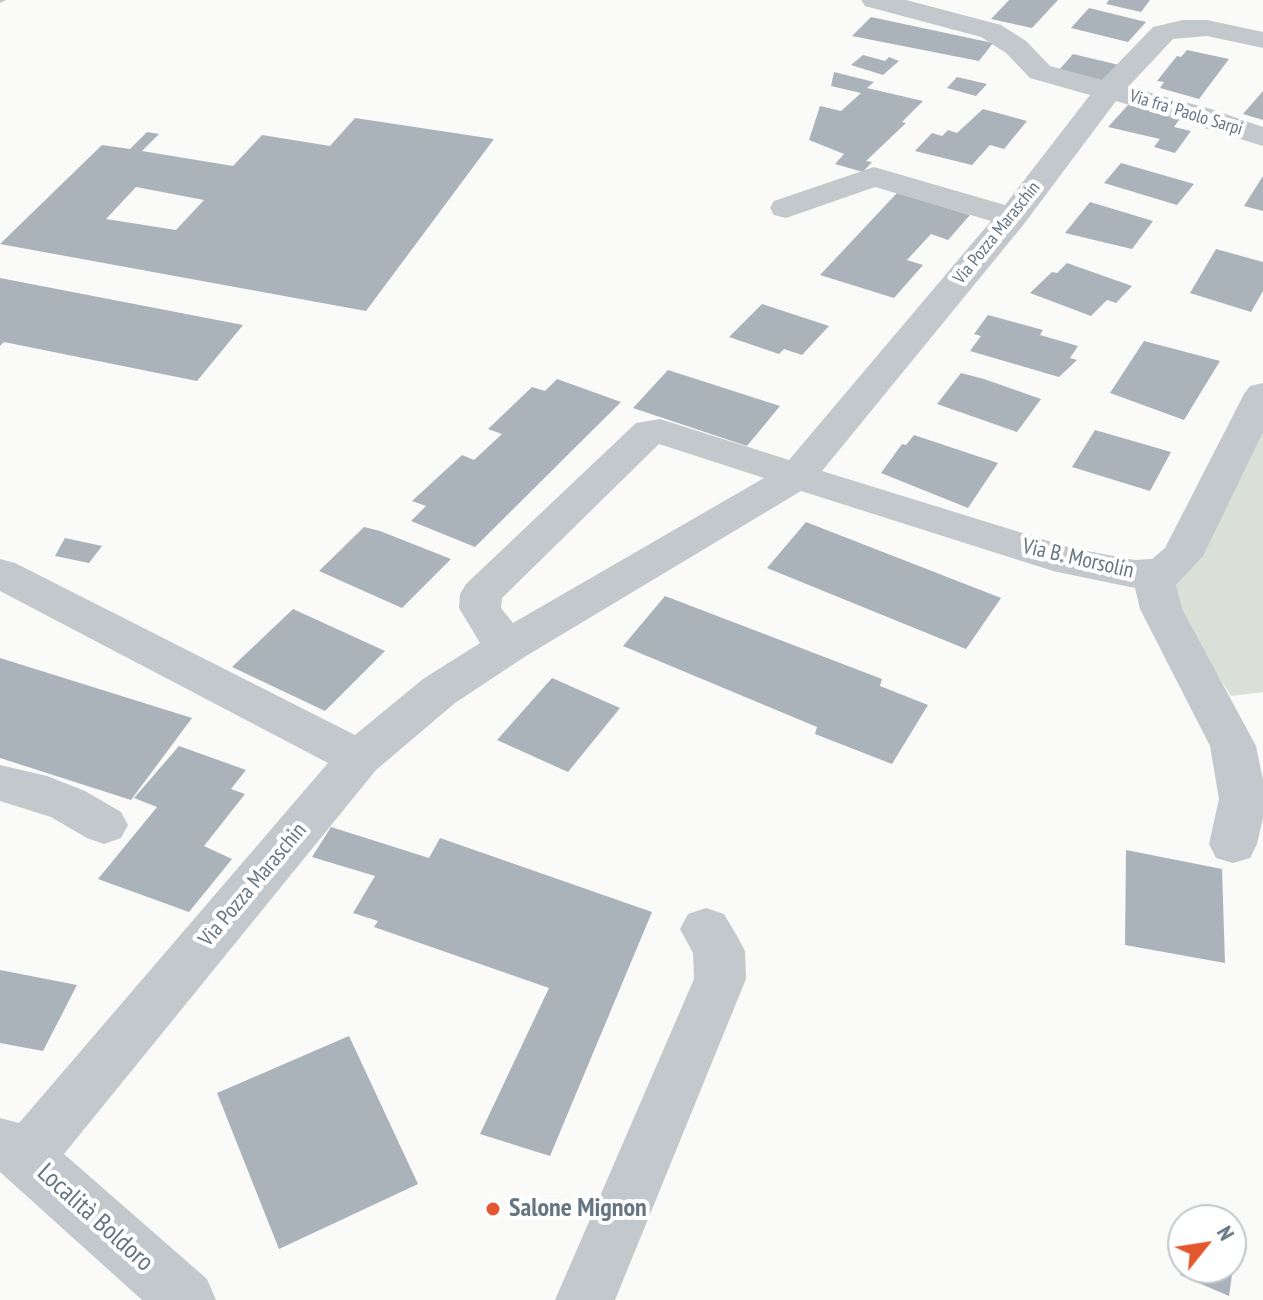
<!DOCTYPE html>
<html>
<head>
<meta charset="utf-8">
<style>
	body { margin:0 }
	#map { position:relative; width:1263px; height:1300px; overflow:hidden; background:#fafaf8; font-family:"PT Sans Narrow",sans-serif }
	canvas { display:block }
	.north { position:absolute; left:1167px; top:1204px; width:80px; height:80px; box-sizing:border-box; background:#fff; border:2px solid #c1c8cd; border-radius:50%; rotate:60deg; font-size:22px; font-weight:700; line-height:32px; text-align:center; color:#657683 }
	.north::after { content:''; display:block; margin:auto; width:28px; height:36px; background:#e4572e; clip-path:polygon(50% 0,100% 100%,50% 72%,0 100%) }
</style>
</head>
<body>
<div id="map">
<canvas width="1263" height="1300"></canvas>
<div class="north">N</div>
</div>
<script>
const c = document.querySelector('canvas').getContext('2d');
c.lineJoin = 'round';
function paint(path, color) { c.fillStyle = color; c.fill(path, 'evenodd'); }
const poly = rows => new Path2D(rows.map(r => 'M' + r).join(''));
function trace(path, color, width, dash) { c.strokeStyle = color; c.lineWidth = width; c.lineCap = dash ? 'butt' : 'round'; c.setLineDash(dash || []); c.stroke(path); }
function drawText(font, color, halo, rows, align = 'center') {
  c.font = font + ' "PT Sans Narrow",sans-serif'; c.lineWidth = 8; c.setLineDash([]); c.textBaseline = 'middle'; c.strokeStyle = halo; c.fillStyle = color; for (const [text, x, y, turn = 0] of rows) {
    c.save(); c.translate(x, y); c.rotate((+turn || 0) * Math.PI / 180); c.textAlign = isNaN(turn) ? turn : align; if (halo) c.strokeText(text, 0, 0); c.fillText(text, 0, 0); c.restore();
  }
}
const green = poly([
	[1263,422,1263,692,1231,696,1182,620,1174,583]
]);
const stream = poly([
	[0,0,6,0,0,3,0,0]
]);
const building = poly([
	[1009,0,1058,0,1032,28,991,19],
	[1109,0,1150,0,1141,12,1106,4],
	[1089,8,1146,22,1128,42,1071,28],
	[871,17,993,43,979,61,852,36],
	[1187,50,1229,59,1199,99,1160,88,1164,82,1157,81,1177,56,1181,57],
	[1073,54,1119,65,1105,82,1059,70],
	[863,55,885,61,889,57,899,61,883,75,851,65],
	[834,72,874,82,867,88,923,101,902,122,906,123,866,161,872,162,863,172,835,164,844,154,809,140,820,106,841,111,861,93,831,86],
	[957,77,987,84,976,96,947,88],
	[1263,91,1263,120,1243,114],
	[1129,104,1181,117,1174,127,1191,131,1175,153,1154,147,1160,139,1108,127],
	[983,109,1027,121,1004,149,990,145,972,165,915,151,932,133,942,136,948,130,957,133],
	[355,118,494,139,366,311,0,244,102,145,130,149,147,132,159,134,142,151,233,166,262,135,330,146],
	[136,187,204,200,176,230,106,219],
	[1121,163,1194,184,1177,205,1104,183],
	[1263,176,1263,211,1244,206],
	[897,193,970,215,948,240,931,234,907,260,923,265,894,298,820,275],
	[1090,202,1153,221,1132,249,1065,233],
	[1216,249,1263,262,1263,291,1251,312,1190,293],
	[1067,263,1132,286,1116,303,1107,300,1091,316,1030,293,1052,272,1057,273],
	[0,278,243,325,197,381,4,342,0,346],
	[762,304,829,326,802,355,784,349,779,354,729,337],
	[988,315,1043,330,1040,335,1078,346,1070,358,1077,360,1059,377,970,351,981,336,974,334],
	[1144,341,1220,361,1184,420,1110,393],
	[668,370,780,406,747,446,633,408],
	[961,373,984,379,1041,399,1017,432,937,404],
	[557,379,621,402,475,547,411,521,426,506,412,501,462,455,474,460,502,434,488,429,532,387,545,391],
	[1095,430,1171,452,1150,491,1072,467],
	[914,435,998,463,968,508,881,473,902,444,906,445],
	[806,522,1001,598,966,649,767,568],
	[364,527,380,531,451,559,402,608,319,571],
	[65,538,102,546,89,563,55,556],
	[665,596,882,679,880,686,928,705,892,764,815,734,817,727,623,646],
	[293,609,385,651,325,711,232,667],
	[0,658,192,718,131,800,0,758],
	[552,678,620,708,568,772,497,740],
	[179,746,246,770,231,789,245,794,204,846,232,859,189,912,98,879,157,807,134,798],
	[331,827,429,858,440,838,652,912,550,1156,480,1134,549,988,374,927,378,921,353,913,375,876,312,857],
	[1126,850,1222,869,1225,963,1125,945],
	[0,970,77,985,43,1051,0,1043],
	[349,1036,418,1184,279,1249,217,1093],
	[1183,1268,1233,1268,1229,1296,1180,1275]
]);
const minor = poly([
	[861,0,906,0,1001,25,1026,41,1050,66,1102,80,1153,27,1183,20,1207,20,1263,32,1263,48,1207,36,1173,39,1128,87,1211,109,1263,127,1263,146,1116,101,1024,224,822,471,1071,548,1135,560,1152,559,1165,548,1244,394,1250,386,1263,383,1263,432,1203,556,1176,585,1182,609,1256,746,1263,780,1263,818,1257,844,1250,858,1233,863,1216,858,1209,844,1219,799,1210,746,1140,609,1135,588,1053,571,801,491,526,656,455,703,376,770,64,1154,207,1279,216,1300,142,1300,0,1172,0,1118,19,1123,328,763,0,591,0,559,15,563,355,735,423,679,480,643,459,608,460,594,466,584,636,423,660,419,789,460,991,221,875,187,786,218,774,215,770,208,774,201,874,167,1005,205,1090,95,1030,78,1006,53,981,37,865,6,861,0],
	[659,444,764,478,513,623,501,608,502,598,659,444],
	[0,765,47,776,85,791,121,812,128,825,121,838,104,844,87,838,51,817,0,801,0,765],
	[706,908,724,914,737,936,745,951,746,979,615,1300,555,1300,694,979,693,953,680,929,688,914,706,908]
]);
const markers = [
	[493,1209,8,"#e4572e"]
];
const farStreetnames = [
	["Via fra' Paolo Sarpi",1186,113,17],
	["Via Pozza Maraschin",997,233,-51]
];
const streetNames = [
	["Via B. Morsolin",1078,559,13],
	["Via Pozza Maraschin",253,885,-50]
];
const nearPoinames = [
	["Salone Mignon",509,1209]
];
const nearStreetnames = [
	["Località Boldoro",95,1218,42]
];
paint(green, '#dadfd7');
paint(stream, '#bbc7cb');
paint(building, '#aab3b9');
paint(minor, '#c3c8cc');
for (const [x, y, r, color] of markers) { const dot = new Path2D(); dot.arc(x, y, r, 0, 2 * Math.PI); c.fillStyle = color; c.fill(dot); trace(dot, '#fff', 3); }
drawText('18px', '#657683', '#fff', farStreetnames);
drawText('22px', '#657683', '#fff', streetNames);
drawText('bold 26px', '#657683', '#fff', nearPoinames, 'left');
drawText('26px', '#657683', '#fff', nearStreetnames);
</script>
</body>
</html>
